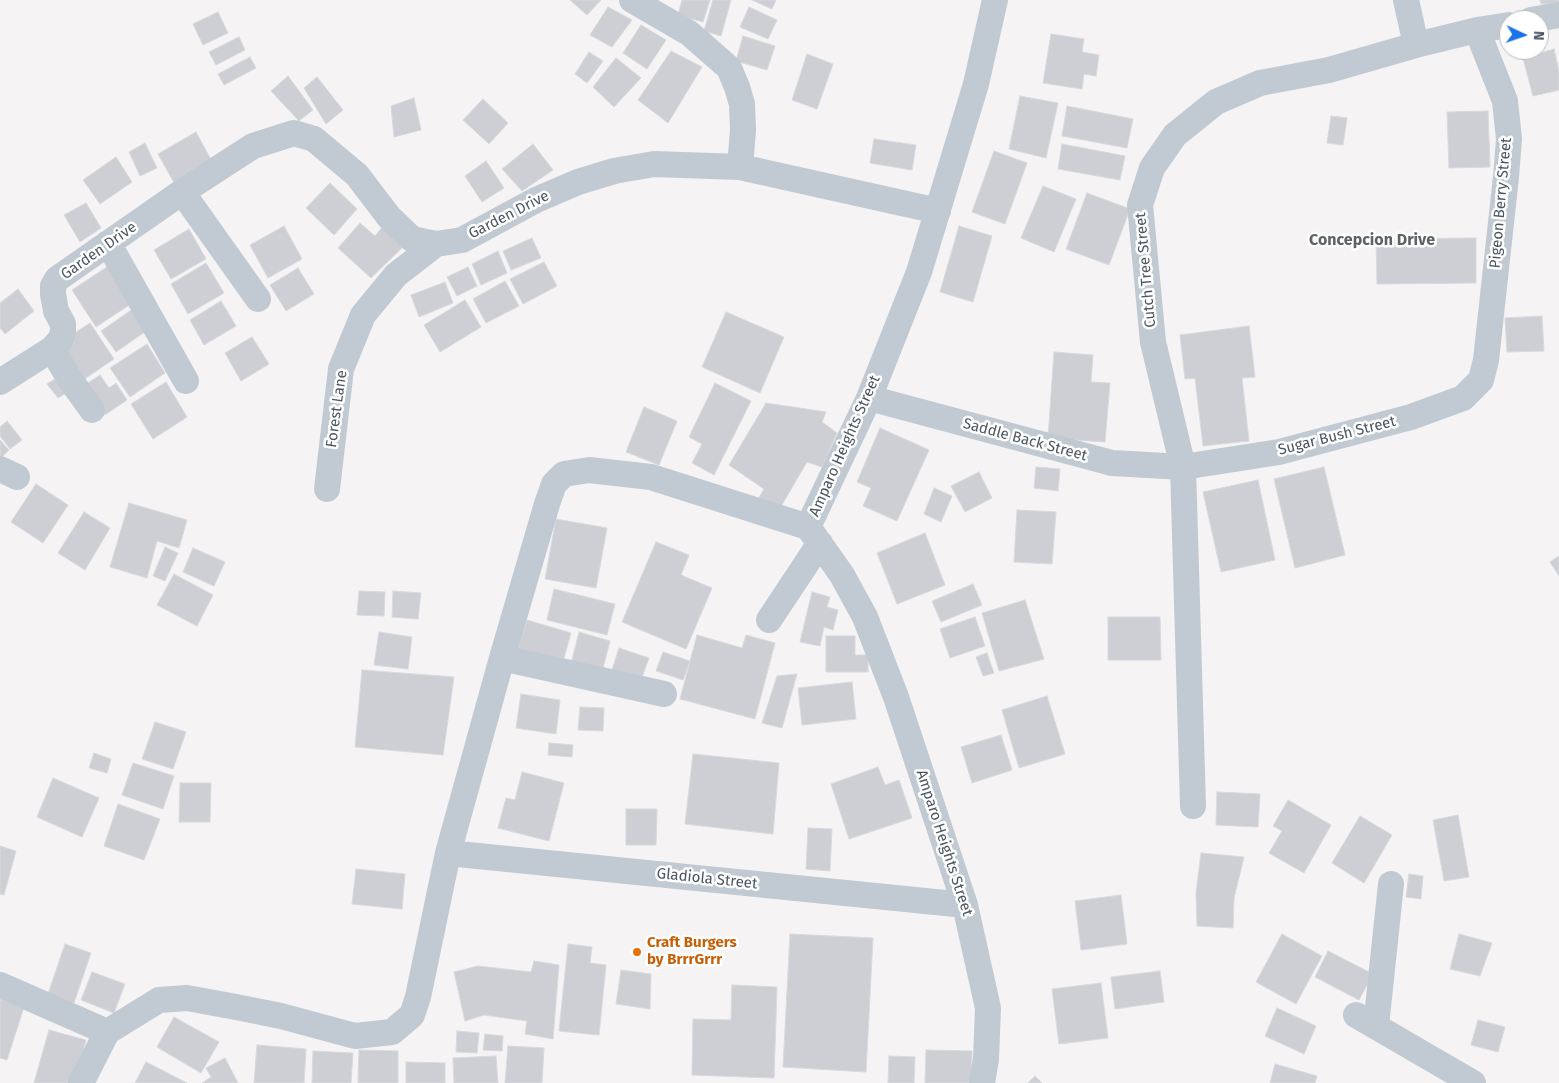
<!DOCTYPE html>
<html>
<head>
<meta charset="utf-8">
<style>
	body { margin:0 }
	#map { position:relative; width:1559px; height:1083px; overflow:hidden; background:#f5f3f3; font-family:"Fira Sans",sans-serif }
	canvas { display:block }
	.north { position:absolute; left:1499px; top:10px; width:50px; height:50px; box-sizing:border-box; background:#fff; border:1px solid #b7bbc0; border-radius:50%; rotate:93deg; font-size:14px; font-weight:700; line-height:20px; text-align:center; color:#4a5661 }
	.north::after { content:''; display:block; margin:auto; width:18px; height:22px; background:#1a73e8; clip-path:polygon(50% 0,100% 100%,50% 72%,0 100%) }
</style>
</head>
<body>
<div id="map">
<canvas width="1559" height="1083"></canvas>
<div class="north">N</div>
</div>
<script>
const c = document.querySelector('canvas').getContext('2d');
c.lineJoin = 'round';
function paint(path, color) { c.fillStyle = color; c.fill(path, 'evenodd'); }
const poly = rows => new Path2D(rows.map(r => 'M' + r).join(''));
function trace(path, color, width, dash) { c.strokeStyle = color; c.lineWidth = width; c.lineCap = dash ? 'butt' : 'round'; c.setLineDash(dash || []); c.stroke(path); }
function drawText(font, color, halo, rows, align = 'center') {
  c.font = font + ' "Fira Sans",sans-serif'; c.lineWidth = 5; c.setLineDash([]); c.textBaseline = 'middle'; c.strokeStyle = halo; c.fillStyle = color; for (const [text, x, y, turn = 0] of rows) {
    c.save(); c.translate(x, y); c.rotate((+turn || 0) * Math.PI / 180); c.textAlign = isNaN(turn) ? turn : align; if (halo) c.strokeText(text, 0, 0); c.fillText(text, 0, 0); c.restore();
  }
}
const building = poly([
	[570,0,601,0,587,15,570,0],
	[682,0,710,0,703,22,678,15,682,0],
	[713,0,731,0,721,36,704,31,713,0],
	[752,0,776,0,772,9,752,0],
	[1540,0,1559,0,1559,3,1541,4,1540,0],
	[608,7,632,20,612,47,590,35,608,7],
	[749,7,777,20,768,39,740,27,749,7],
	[218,12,228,33,203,45,193,24,218,12],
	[641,25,666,40,647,69,623,53,641,25],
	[1051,34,1084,39,1082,52,1099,55,1096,76,1084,74,1082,89,1043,83,1051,34],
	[743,36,775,46,767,70,736,61,743,36],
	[239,37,245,50,216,65,209,52,239,37],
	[1554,49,1559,71,1559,90,1533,96,1523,58,1554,49],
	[671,51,702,67,668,123,638,100,671,51],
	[589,52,603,61,587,83,575,74,589,52],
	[807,54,833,64,817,109,792,100,807,54],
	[250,57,256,68,224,85,218,74,250,57],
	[616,58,641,78,614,107,593,87,616,58],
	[288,76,313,110,299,121,271,91,288,76],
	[317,77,343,110,326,124,304,88,317,77],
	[1020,96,1058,103,1046,158,1009,149,1020,96],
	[414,98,421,130,394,137,391,106,414,98],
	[483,99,508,123,489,144,463,120,483,99],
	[1067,106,1133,119,1127,148,1062,136,1067,106],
	[1488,111,1490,167,1449,168,1447,112,1488,111],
	[1331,116,1347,118,1343,145,1327,143,1331,116],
	[196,132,215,167,177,188,158,154,196,132],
	[874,139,916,145,912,170,870,163,874,139],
	[145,143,157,168,140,176,129,152,145,143],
	[533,144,553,170,522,191,502,169,533,144],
	[1062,144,1125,156,1120,180,1058,169,1062,144],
	[994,151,1027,163,1005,224,972,212,994,151],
	[116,157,132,182,100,204,83,180,116,157],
	[486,161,504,188,482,202,465,176,486,161],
	[330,183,357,209,334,235,306,208,330,183],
	[1043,186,1076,199,1054,252,1021,238,1043,186],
	[1087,193,1130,209,1109,265,1066,249,1087,193],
	[86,203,101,228,80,242,64,215,86,203],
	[360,223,375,236,383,226,405,245,371,278,338,248,360,223],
	[284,226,302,259,268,278,250,245,284,226],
	[959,226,992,236,973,302,940,292,959,226],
	[189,229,206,259,171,279,154,250,189,229],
	[532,238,541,258,511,270,503,251,532,238],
	[1476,238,1476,283,1377,284,1376,239,1476,238],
	[498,251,507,273,481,285,472,264,498,251],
	[544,262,557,286,523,304,510,279,544,262],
	[113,263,137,300,96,327,72,290,113,263],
	[206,263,224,293,188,314,171,284,206,263],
	[468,267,477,286,457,296,447,277,468,267],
	[298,268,314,294,286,311,270,285,298,268],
	[505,281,519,306,486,323,473,299,505,281],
	[445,282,453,303,419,317,411,295,445,282],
	[18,289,34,311,5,334,0,328,0,303,18,289],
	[465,300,481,327,440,352,424,325,465,300],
	[221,301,236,326,204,345,190,320,221,301],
	[137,306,152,327,116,352,101,331,137,306],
	[726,312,784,337,760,393,702,367,726,312],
	[1542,316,1544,351,1507,352,1505,318,1542,316],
	[90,323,114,359,83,380,63,351,74,343,70,336,90,323],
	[1249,326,1255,377,1242,378,1249,441,1203,446,1195,378,1185,379,1180,335,1249,326],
	[252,337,269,364,241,381,225,353,252,337],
	[147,344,165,373,130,397,110,368,147,344],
	[1054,352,1093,355,1091,382,1110,383,1105,442,1048,438,1054,352],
	[100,375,109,388,116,383,127,400,105,415,85,385,100,375],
	[58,377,68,392,58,398,47,384,58,377],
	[166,382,187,417,153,439,131,404,166,382],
	[715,383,751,401,714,475,692,463,702,444,689,437,715,383],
	[766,403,826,412,822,422,837,433,822,467,807,462,776,515,756,503,764,489,729,465,766,403],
	[644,407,677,421,659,465,626,452,644,407],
	[7,421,22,440,10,449,0,436,0,427,7,421],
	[880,428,929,450,897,521,863,506,871,488,857,482,880,428],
	[0,440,9,450,0,459,0,440],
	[1036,467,1060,469,1058,491,1034,488,1036,467],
	[1324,467,1345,555,1295,568,1274,479,1324,467],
	[979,472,992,498,965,512,951,486,979,472],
	[1258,480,1275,560,1221,572,1203,492,1258,480],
	[36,484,68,505,43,543,11,522,36,484],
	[934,488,952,496,941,522,924,514,934,488],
	[129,503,187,520,179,548,157,541,147,578,110,567,129,503],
	[1017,510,1056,512,1052,564,1014,562,1017,510],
	[84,512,110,528,85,570,58,553,84,512],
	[556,519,607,528,596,588,545,579,556,519],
	[925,533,945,585,897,604,877,553,925,533],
	[656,542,689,555,681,575,712,588,686,649,622,622,656,542],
	[165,547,178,553,165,581,153,576,165,547],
	[193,548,225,562,214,586,183,572,193,548],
	[1559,556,1559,576,1550,562,1559,556],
	[174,574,213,595,197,626,157,605,174,574],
	[973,584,982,605,941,622,932,601,973,584],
	[554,589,615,604,607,635,547,620,554,589],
	[359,591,385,592,384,616,357,615,359,591],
	[393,591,421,593,418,619,392,617,393,591],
	[812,592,830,597,827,607,838,610,833,630,824,627,820,646,800,642,812,592],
	[1025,600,1044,659,999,671,982,613,1025,600],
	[975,617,985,646,950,658,940,629,975,617],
	[1108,617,1160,617,1161,660,1108,660,1108,617],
	[527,620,571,633,562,665,517,652,527,620],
	[379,632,412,637,408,669,374,665,379,632],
	[579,632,610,641,602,672,571,664,579,632],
	[697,635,742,648,746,635,775,643,755,719,680,699,697,635],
	[826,636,855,636,855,655,868,655,868,672,826,672,826,636],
	[619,648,649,658,640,683,611,673,619,648],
	[663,652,690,661,683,680,656,671,663,652],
	[987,653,994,673,983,676,976,657,987,653],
	[362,670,454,677,443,755,355,747,362,670],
	[797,674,782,728,762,723,777,676,797,674],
	[852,682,856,719,802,725,798,688,852,682],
	[521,694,560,700,556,734,516,728,521,694],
	[1047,696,1065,754,1019,768,1002,710,1047,696],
	[580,707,604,708,603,731,578,730,580,707],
	[155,722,186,732,173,769,142,759,155,722],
	[1001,735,1012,770,972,783,961,747,1001,735],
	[549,743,573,745,572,757,548,755,549,743],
	[94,753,111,759,107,773,89,768,94,753],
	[693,754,779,763,773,834,685,824,693,754],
	[133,763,174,776,163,809,122,795,133,763],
	[878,767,885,785,899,780,912,818,849,839,831,784,878,767],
	[522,772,564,783,549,841,498,828,506,798,515,800,522,772],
	[53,778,99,798,82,837,37,817,53,778],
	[180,783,211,783,210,822,179,822,180,783],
	[1217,792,1260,794,1258,827,1216,825,1217,792],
	[1288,800,1331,825,1304,873,1269,853,1282,831,1273,826,1288,800],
	[118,804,160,819,144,860,104,846,118,804],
	[626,809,657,809,656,845,626,845,626,809],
	[1458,815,1469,877,1444,881,1433,820,1458,815],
	[1360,816,1392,835,1364,883,1332,863,1360,816],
	[808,828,832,829,830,871,806,869,808,828],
	[0,846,16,851,4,895,0,894,0,846],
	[1201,853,1244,857,1234,898,1233,928,1197,926,1196,893,1201,853],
	[356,869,405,874,402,909,352,904,356,869],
	[1409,874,1423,876,1421,899,1406,897,1409,874],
	[1121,895,1127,944,1081,950,1075,901,1121,895],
	[790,934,873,938,866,1072,783,1067,790,934],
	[1282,934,1322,956,1296,1004,1256,982,1282,934],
	[1459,934,1492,943,1480,976,1450,969,1459,934],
	[65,944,91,953,74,1003,48,994,65,944],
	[568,944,592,947,590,963,606,965,599,1035,559,1031,568,944],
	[1328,951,1373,974,1359,1000,1315,977,1328,951],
	[534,961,559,965,553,1039,525,1034,527,1021,484,1015,465,1021,454,972,478,966,531,972,534,961],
	[621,970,651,974,650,1009,616,1004,621,970],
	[1160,971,1164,1002,1115,1009,1111,977,1160,971],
	[92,972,125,984,114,1013,81,1000,92,972],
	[1101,983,1108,1038,1059,1044,1052,989,1101,983],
	[732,985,777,987,774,1078,692,1075,693,1019,731,1020,732,985],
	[0,1000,24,1007,7,1060,0,1058,0,1000],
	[1277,1008,1316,1026,1304,1054,1265,1036,1277,1008],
	[174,1017,219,1042,201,1073,157,1047,174,1017],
	[1478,1020,1505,1027,1498,1052,1471,1045,1478,1020],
	[49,1030,86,1040,74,1083,34,1083,49,1030],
	[457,1031,479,1033,477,1053,456,1052,457,1031],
	[485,1034,503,1036,502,1051,483,1050,485,1034],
	[257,1045,306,1049,304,1083,254,1083,257,1045],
	[508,1046,544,1048,542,1083,505,1083,508,1046],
	[359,1050,398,1051,398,1083,358,1083,359,1050],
	[926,1050,972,1051,971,1083,925,1083,926,1050],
	[313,1051,353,1053,351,1083,312,1083,313,1051],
	[496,1056,498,1083,454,1083,453,1058,496,1056],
	[889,1056,915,1057,914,1083,888,1083,889,1056],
	[225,1058,238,1083,202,1083,211,1077,206,1068,225,1058],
	[146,1062,187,1083,135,1083,146,1062],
	[406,1062,445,1063,445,1083,406,1083,406,1062],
	[1275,1064,1317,1076,1315,1083,1270,1083,1275,1064],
	[1035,1076,1042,1083,1028,1083,1035,1076]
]);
const minor = poly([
	[632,0,689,33,729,68,737,87,742,104,743,130,740,167],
	[1406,0,1416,45],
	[1531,20,1559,15],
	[182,192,258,299],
	[108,243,186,381],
	[52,349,69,378,92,410],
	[0,382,52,349,61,339,63,331,63,324,56,311,53,294,53,286,57,279,182,192,253,146,294,133,314,139,357,175,389,217,412,239,436,244,462,240,536,200,578,182,614,171,654,164,740,167,938,211],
	[869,398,1112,463,1183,467,1279,452,1411,417,1463,398,1481,380,1486,360,1506,177,1509,139,1505,101,1477,30],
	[0,469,17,477],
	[327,489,341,369,363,315,396,275,436,244],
	[769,620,820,543],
	[502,658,664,694],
	[1193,806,1183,467,1153,342,1140,205,1152,168,1175,135,1216,102,1260,83,1329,70,1416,45,1477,30,1509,25],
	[448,853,965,905],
	[0,985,107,1032],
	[1356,1015,1473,1083],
	[1376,1026,1391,884],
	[81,1083,107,1032,159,1000,187,998,236,1007,281,1016,355,1036,392,1032,412,1015,418,997,448,853,502,658,547,504,554,484,564,474,589,470,651,477,808,527],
	[982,1083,986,1059,988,1008,965,905,896,697,865,617,842,575,808,527,869,398,919,272,976,84,995,0]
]);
const markers = [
	[637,952,5,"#e8710a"]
];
const streetNames = [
	["Pigeon Berry Street",1501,203,-85],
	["Garden Drive",509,215,-27],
	["Garden Drive",99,251,-35],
	["Cutch Tree Street",1146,270,-95],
	["Forest Lane",337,409,-82],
	["Sugar Bush Street",1337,436,-14],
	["Saddle Back Street",1025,440,15],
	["Amparo Heights Street",845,446,-66],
	["Amparo Heights Street",944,843,72],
	["Gladiola Street",707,879,6]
];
const foodNames = [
	["Craft Burgers",647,943],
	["by BrrrGrrr",647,960]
];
const neighbourhoodNames = [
	["Concepcion Drive",1372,241]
];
paint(building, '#cdcfd5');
trace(building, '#d7d9de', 1);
trace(minor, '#c1cad2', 26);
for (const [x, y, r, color] of markers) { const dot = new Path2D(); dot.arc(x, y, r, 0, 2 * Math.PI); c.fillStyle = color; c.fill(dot); trace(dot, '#fff', 2); }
drawText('15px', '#4a5661', '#fff', streetNames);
drawText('bold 15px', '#c56008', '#fff', foodNames, 'left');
drawText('bold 16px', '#5f6368', '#fff', neighbourhoodNames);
</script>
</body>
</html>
